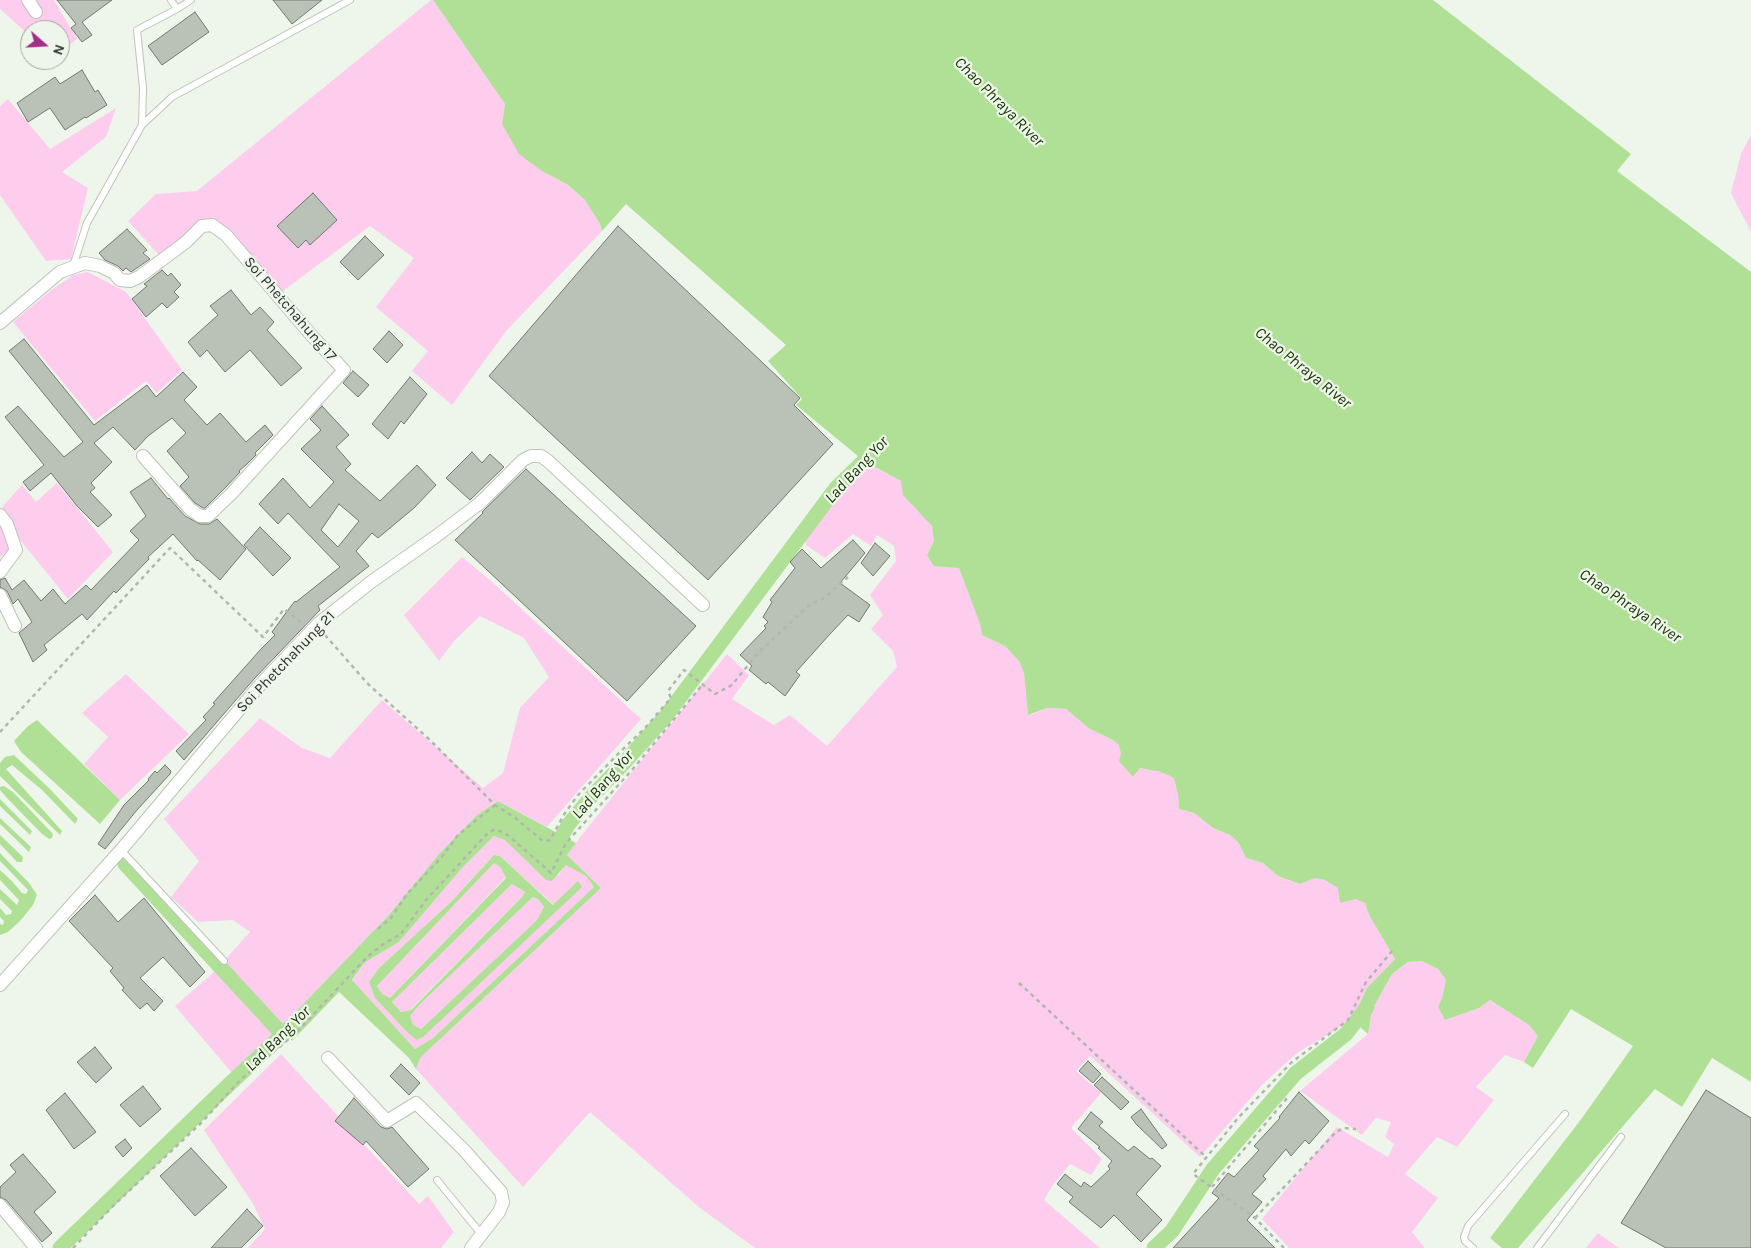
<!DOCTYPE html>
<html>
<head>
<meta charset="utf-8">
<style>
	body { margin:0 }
	#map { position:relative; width:1751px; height:1248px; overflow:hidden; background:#eef6eb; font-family:Karla,sans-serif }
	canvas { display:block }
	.north { position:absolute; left:20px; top:20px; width:50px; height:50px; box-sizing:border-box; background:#eef6eb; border:1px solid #a1a79f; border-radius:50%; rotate:109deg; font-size:14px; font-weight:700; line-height:20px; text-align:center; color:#2e312d }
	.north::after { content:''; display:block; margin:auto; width:18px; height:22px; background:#a42e88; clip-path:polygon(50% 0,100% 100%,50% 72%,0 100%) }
</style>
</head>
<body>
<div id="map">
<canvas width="1751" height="1248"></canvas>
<div class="north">N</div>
</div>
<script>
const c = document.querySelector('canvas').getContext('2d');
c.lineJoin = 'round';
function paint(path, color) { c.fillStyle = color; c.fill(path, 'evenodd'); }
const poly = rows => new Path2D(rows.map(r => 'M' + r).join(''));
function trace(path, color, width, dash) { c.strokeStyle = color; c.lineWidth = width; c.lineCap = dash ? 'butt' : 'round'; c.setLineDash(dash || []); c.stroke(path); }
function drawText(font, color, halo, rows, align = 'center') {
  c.font = font + ' Karla,sans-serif'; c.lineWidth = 4.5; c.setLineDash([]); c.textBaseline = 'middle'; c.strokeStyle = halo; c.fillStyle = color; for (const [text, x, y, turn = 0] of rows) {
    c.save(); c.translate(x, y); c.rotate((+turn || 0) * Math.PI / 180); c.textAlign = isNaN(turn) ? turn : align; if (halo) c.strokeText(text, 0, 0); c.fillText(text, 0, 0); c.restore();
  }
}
const green = poly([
	[0,0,54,0,77,39,60,52,60,30,30,30,30,36,0,9],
	[431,0,433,0,505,104,502,124,542,171,568,185,585,200,600,224,602,231,507,330,452,405,412,371,428,351,376,307,414,258,370,226,283,291,213,230,214,217,161,257,128,221,156,194,197,191],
	[8,99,50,149,116,108,106,137,62,172,88,188,71,259,46,261,0,195,0,106],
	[1751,135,1751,232,1731,193,1741,154],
	[88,272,126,292,182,370,157,393,146,381,95,421,13,322,49,292,73,275],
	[869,464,901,481,932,526,934,541,927,555,947,566,959,568,980,624,982,635,1005,646,1019,661,1024,673,1028,715,1033,714,1047,708,1066,709,1090,729,1113,740,1120,746,1121,754,1133,777,1140,768,1161,772,1174,778,1178,795,1179,809,1194,813,1213,828,1230,835,1238,842,1246,858,1263,863,1278,876,1299,884,1315,878,1325,880,1365,903,1369,915,1395,959,1367,988,1352,1020,1297,1053,1262,1085,1200,1157,1090,1056,1076,1071,1101,1093,1071,1128,1102,1159,1091,1175,1070,1164,1053,1185,1044,1200,1100,1248,755,1248,700,1208,590,1112,523,1187,416,1069,419,1059,601,888,567,855,581,836,727,654,749,675,732,699,774,725,790,715,827,746,897,667,893,651,871,629,883,615,870,595,896,561,894,546,877,535,871,546,853,534,825,558,806,545,805,537,829,503],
	[57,483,113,552,68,599,21,541,2,507,22,485,36,502],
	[0,524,9,550,0,557],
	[462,557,490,580,641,719,547,827,498,801,477,815,439,854,388,916,284,1024,232,1073,175,1006,213,973,250,932,233,920,198,922,171,897,199,861,164,819,260,718,302,748,330,758,382,700,483,788,503,773,520,708,549,677,524,638,480,616,454,641,439,661,404,615],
	[126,674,189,734,120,800,84,764,108,737,82,713],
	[494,836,505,839,546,880,559,875,566,864,586,875,594,887,433,1038,415,1049,352,981,364,963,399,942,462,868],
	[494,855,500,856,554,905,577,882,423,1036,416,1040,404,1029,375,998,369,982,379,968,452,901],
	[494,863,501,868,506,877,390,998,381,994,377,986],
	[512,884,525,892,522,897,410,1010,401,1012,392,1002],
	[533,897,538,899,544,907,536,921,421,1029,413,1025,409,1016,420,1004],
	[1422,961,1438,969,1446,980,1442,998,1438,1007,1445,1020,1479,1008,1490,1000,1529,1025,1538,1036,1524,1062,1505,1055,1476,1087,1494,1100,1457,1147,1437,1137,1405,1174,1438,1198,1412,1232,1425,1248,1289,1248,1262,1219,1337,1127,1388,1157,1394,1144,1385,1137,1391,1122,1376,1118,1362,1135,1300,1091,1368,1034,1372,1010,1392,974,1408,962],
	[281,1054,419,1204,428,1196,454,1232,441,1248,248,1248,265,1229,253,1204,204,1130],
	[1598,1233,1619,1248,1586,1248]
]);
const water = poly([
	[433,0,1433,0,1631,154,1617,171,1751,272,1751,1082,1712,1058,1682,1107,1655,1089,1518,1248,1502,1248,1490,1238,1582,1118,1633,1046,1571,1009,1533,1068,1524,1062,1538,1036,1529,1025,1490,1000,1479,1008,1445,1020,1438,1007,1442,998,1446,980,1438,969,1422,961,1408,962,1392,974,1372,1010,1368,1034,1352,1020,1367,988,1395,959,1369,915,1365,903,1356,899,1340,903,1338,888,1325,880,1315,878,1300,884,1278,876,1263,863,1246,858,1238,842,1230,835,1213,828,1194,813,1179,809,1178,795,1174,778,1161,772,1140,768,1133,777,1119,761,1121,754,1119,745,1113,740,1090,729,1066,709,1047,708,1028,715,1024,673,1019,661,1005,646,982,635,980,624,959,568,934,566,927,555,934,541,932,526,903,495,901,481,864,461,796,405,802,399,768,361,786,345,626,204,602,231,600,224,585,200,568,185,542,171,519,154,502,124,505,104],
	[37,720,120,800,100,824,21,752,14,741,28,726],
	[14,755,50,789,78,819,75,824,42,790,12,765,6,769,62,831,60,835,0,776,0,763,5,757],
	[4,786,13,792,53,834,52,838,49,839,42,834,6,797,0,790,0,787],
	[0,799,32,831,30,835,0,806],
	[498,801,576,843,567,855,601,888,420,1058,416,1069,409,1058,339,992,292,1041,282,1026,388,916,439,854,477,815],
	[494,836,505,840,546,880,552,881,566,865,586,876,594,887,433,1038,415,1049,352,980,364,963,399,942,462,868],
	[0,818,31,847,29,852,0,824],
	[0,835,23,857,22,862,17,862,0,844],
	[0,853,30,884,37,895,33,905,21,920,8,932,0,935,0,924,3,925,4,921,0,917,0,908,6,915,11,914,12,911,0,899,0,889,17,905,19,900,0,880,0,870,12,881,22,893,26,894,28,890,0,861],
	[494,855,500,856,553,905,578,881,582,887,423,1037,416,1040,404,1029,375,998,369,982,379,968,452,901],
	[494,863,501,868,506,878,390,998,382,994,377,986],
	[512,884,525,892,522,897,411,1010,401,1012,392,1002],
	[533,897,538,899,544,907,536,921,421,1029,413,1025,410,1016,420,1004]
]);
const canal = poly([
	[550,851,556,847,568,825,592,796,624,763,666,716,836,488,878,447],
	[125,864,283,1035],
	[60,1248,218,1095,299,1019],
	[1154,1248,1172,1231,1213,1169,1296,1073,1346,1034,1367,1007]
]);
const building = poly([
	[57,0,112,0,82,22,92,35,82,42,71,28,76,24,57,0],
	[273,0,322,0,292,24,273,0],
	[195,12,209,32,162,65,148,46,195,12],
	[82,70,95,92,98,90,107,105,86,118,85,117,65,130,50,108,28,122,17,103,55,77,60,84,82,70],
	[313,193,337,220,310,245,306,240,298,248,277,226,313,193],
	[618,226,800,398,794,405,833,444,708,580,489,376,618,226],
	[127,229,147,250,143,253,150,259,131,272,126,268,123,271,118,266,105,260,99,253,127,229],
	[365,236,384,255,358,280,340,262,365,236],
	[162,270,168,276,171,273,181,285,174,292,179,297,167,308,162,303,146,317,132,299,147,286,144,284,162,270],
	[231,290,251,315,260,307,274,322,267,330,302,368,281,386,250,350,225,372,207,350,200,357,188,342,218,315,210,306,231,290],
	[389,331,403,345,387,363,373,349,389,331],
	[24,339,94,425,147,385,156,397,183,372,197,387,184,400,207,425,220,413,246,442,265,425,273,435,255,453,256,455,247,464,239,471,240,472,226,487,205,508,203,508,195,503,180,486,189,477,167,451,186,433,172,418,148,436,135,450,113,427,94,443,112,462,91,483,95,488,90,492,112,515,98,527,77,506,51,473,30,491,23,482,44,465,5,417,18,406,64,457,83,442,9,351,24,339],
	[353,371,369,385,358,397,343,383,353,371],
	[410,377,427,394,404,424,401,421,388,439,372,424,410,377],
	[322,406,349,435,336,447,351,464,345,470,380,501,417,465,436,485,414,508,378,538,372,533,356,551,369,566,318,606,320,610,254,679,184,760,176,751,206,720,203,717,215,704,213,703,261,649,275,635,272,632,288,610,295,601,296,602,340,567,288,513,278,524,259,504,283,478,310,508,334,482,301,449,321,430,310,419,322,406],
	[339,504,359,521,338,547,321,530,339,504],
	[472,452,482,463,490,454,504,467,470,500,446,478,472,452],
	[526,469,696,626,627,701,455,540,483,513,482,512,526,469],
	[151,478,168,499,169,498,185,516,200,524,209,524,217,519,246,549,220,580,198,560,197,561,173,534,148,557,149,559,116,593,114,591,87,620,82,614,44,645,47,650,33,662,19,633,32,622,18,599,13,604,7,591,0,587,0,580,5,578,12,590,24,580,41,601,53,589,65,604,86,585,91,590,139,540,130,531,146,516,130,492,151,478],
	[260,527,291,558,273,576,244,545,260,527],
	[853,540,865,553,840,583,870,605,859,622,848,615,830,634,796,672,800,675,785,696,768,682,766,684,749,670,752,666,740,655,766,628,764,626,768,622,763,617,772,602,770,600,795,568,790,562,802,549,821,568,853,540],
	[875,543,890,556,873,576,861,563,875,543],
	[165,765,171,771,170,774,137,810,105,849,98,844,124,805,149,780,148,779,155,771,157,773,165,765],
	[95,895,118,922,144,898,205,972,190,987,163,957,140,978,163,1001,154,1011,147,1003,140,1009,122,990,124,988,110,971,113,968,69,921,95,895],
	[95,1047,112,1068,96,1083,77,1062,95,1047],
	[1088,1061,1101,1074,1093,1083,1079,1071,1088,1061],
	[401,1064,420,1083,409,1095,390,1076,401,1064],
	[1102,1077,1129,1102,1121,1110,1094,1085,1102,1077],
	[143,1086,161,1109,140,1127,120,1105,143,1086],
	[1706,1090,1751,1118,1751,1248,1666,1248,1621,1223,1706,1090],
	[1299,1092,1329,1121,1309,1144,1305,1140,1291,1156,1286,1149,1263,1176,1266,1179,1252,1194,1262,1202,1247,1220,1275,1248,1173,1248,1219,1198,1212,1193,1228,1173,1234,1177,1259,1150,1254,1146,1280,1118,1279,1117,1299,1092],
	[65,1093,96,1132,74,1149,46,1110,65,1093],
	[354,1098,381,1127,387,1129,392,1127,429,1169,408,1187,366,1141,363,1145,335,1121,354,1098],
	[1141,1109,1167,1145,1162,1149,1136,1124,1131,1117,1141,1109],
	[1091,1112,1103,1122,1099,1126,1128,1151,1134,1146,1150,1159,1152,1158,1161,1166,1136,1194,1162,1220,1141,1242,1114,1215,1101,1228,1069,1202,1073,1197,1057,1184,1065,1174,1081,1187,1084,1182,1091,1187,1110,1169,1108,1166,1112,1161,1098,1148,1100,1147,1078,1129,1091,1112],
	[125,1139,132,1148,123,1157,115,1147,125,1139],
	[191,1148,227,1187,195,1216,160,1176,191,1148],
	[23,1154,56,1192,34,1212,52,1233,42,1242,6,1200,0,1197,0,1187,16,1172,10,1165,23,1154],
	[247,1209,263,1226,241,1248,211,1248,247,1209]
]);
const path = poly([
	[325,635,368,684,430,740,495,805,514,817,543,841,550,840,565,813,578,795,618,754,645,728,671,698,668,691,684,670,715,694,732,685,758,653,808,606,824,598,848,577],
	[0,732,170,548,263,637,284,609,301,622],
	[378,929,391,918,407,894,441,858,458,835,495,805],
	[1019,983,1206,1157],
	[1212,1187,1288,1097],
	[1255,1218,1336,1132,1344,1128,1356,1129],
	[73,1248,113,1206,202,1122,241,1079,295,1034,366,958,382,945,401,934,426,900,485,836,493,830,500,831,509,836,551,873,566,843,632,770,703,684],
	[1284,1248,1255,1218,1193,1174,1238,1118,1292,1062,1348,1020,1366,982,1393,950]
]);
const lane = poly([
	[177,9,191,0],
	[142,125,172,97,350,0],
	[73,266,87,223,142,125,143,88,137,30,177,9,171,0],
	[121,850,224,961],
	[437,1180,482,1235],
	[1473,1248,1465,1241,1464,1237,1468,1226,1565,1114],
	[1537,1248,1621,1137]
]);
const street = poly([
	[28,0,36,12],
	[0,323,60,272,85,263,100,266,114,273,120,280,130,281,139,277,186,242,202,226,212,225,226,235,312,336,344,370,232,493,208,516,200,516,190,509,143,456],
	[0,515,7,524,16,550,0,572],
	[0,595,15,626],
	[0,985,121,850,260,685,319,623,371,582,435,537,480,503,523,460,531,456,541,456,548,461,703,605],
	[328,1058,387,1121,416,1103,464,1150,501,1192,503,1202,499,1212,471,1248],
	[0,1205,36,1248]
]);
const streetNames = [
	["Soi Phetchahung 17",290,309,49],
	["Soi Phetchahung 21",286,662,-46]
];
const waterNames = [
	["Chao Phraya River",999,102,45],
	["Chao Phraya River",1303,368,39],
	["Lad Bang Yor",857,470,-47],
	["Chao Phraya River",1630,606,34],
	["Lad Bang Yor",603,785,-49],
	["Lad Bang Yor",278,1039,-45]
];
paint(green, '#fecced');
paint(water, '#b0e096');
trace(canal, '#b0e096', 15);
paint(building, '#bac1b7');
trace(building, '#72796f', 1);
trace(lane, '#bdc4b9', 8);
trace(street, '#bdc4b9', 14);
trace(path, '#b1b7ae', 2.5, [4, 4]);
trace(lane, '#fff', 6);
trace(street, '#fff', 12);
drawText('15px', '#2e312d', '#eef6eb', streetNames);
drawText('italic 16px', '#183501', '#eef6eb', waterNames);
</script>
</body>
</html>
